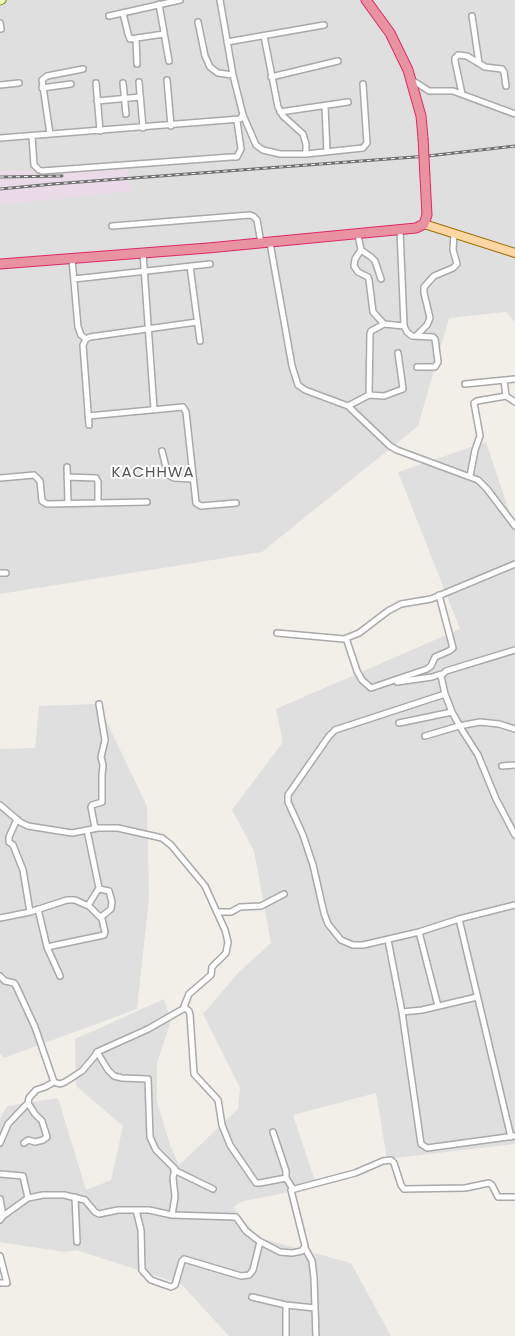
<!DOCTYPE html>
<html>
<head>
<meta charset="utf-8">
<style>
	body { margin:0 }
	canvas { display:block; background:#f2efe9 }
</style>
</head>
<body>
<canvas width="515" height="1336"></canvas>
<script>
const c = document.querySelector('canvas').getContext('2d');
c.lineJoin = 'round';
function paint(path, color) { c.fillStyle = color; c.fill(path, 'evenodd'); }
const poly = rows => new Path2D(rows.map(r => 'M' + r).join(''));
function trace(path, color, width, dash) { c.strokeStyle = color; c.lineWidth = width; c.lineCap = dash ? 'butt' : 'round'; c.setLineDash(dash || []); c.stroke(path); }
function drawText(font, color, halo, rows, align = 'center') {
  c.font = font + ' Poppins,sans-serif'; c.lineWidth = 4; c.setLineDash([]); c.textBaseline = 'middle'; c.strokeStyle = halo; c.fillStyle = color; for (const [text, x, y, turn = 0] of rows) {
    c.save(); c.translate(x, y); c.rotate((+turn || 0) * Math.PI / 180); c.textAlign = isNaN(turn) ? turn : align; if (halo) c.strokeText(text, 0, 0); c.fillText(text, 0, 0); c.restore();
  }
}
const residential = poly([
	[0,0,515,0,515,322,506,312,449,318,418,426,262,552,0,594],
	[486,442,515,528,515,1144,387,1159,376,1093,293,1115,317,1187,243,1201,233,1207,259,1238,351,1263,391,1336,229,1336,181,1284,76,1250,64,1252,0,1242,0,1119,7,1106,58,1098,86,1190,111,1180,123,1126,76,1086,75,1039,164,999,171,1021,157,1063,157,1102,170,1145,179,1165,238,1109,240,1088,203,1014,239,972,271,943,254,851,232,810,283,742,276,709,460,629,398,472],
	[98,704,147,806,149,898,137,1009,4,1058,0,1053,0,749,35,748,39,706]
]);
const industrial = poly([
	[128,169,131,191,0,205,0,171]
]);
const street = poly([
	[159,4,169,61],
	[123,13,128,34,130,39,164,34],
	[109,16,180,0],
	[472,16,479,63],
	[198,22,205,56,210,67,218,73,233,75],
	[0,23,1,29],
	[264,36,278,107,283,116,303,134,306,144,306,154],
	[136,39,137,64],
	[227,42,324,25],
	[271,77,338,61],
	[167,80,171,126],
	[412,80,429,91,453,91,515,114],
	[139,82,143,128],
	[96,83,100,131],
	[123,83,126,114],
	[0,85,19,83],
	[42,88,71,84],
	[462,94,455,61,455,58,458,55,467,56,485,67,502,69,504,72,506,86],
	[97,101,140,97],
	[325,106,327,152],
	[280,112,348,102],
	[243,115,256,145,263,150,280,154,306,154,363,148,367,143,363,84],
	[50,134,42,80,47,76,83,69],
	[32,136,34,165,39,170,42,171,231,157,237,157,241,149,237,121],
	[0,138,240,119,243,115,233,75,220,0],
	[112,226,250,215,253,216,257,220,261,243],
	[400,230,404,326,407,332,412,336,433,337,435,339,438,362,435,367,417,367],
	[358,235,361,250,355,259,354,266,358,272,368,277,369,280,373,312,384,324,404,326],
	[270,243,292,366,298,385,305,390,348,406,390,446,397,450,478,480,487,489,515,526],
	[361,250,371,257,375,261,381,279],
	[143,253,154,409],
	[72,259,78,327,81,335,86,339],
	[190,266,200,341],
	[74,279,210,264],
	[416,336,427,325,430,318,424,293,424,287,434,276,453,268,457,264,453,250,454,234],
	[504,380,506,396,515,402],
	[465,384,515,379],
	[369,395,384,396,403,389,398,353],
	[348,406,369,395,370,334,371,331,384,324],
	[88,416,183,407,186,412,196,503,201,506,236,503],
	[89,425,83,345,86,339,90,337,197,322],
	[162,451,168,475,174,478,193,479],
	[67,467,68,503],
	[470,476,475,450,480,436,474,403,477,401,506,396],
	[67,477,96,478,98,482,98,503],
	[0,478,34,475,40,481,42,501,47,504,147,502],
	[0,573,6,573],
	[277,633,344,639,359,633,388,611,401,604,431,599,515,564],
	[346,638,357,671,362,680,371,688,427,669,431,666,435,657,449,651,453,648,439,595],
	[515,650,446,671,441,676,445,694,452,712,462,730,478,755,496,799,515,835],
	[397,682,432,677,441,674],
	[445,694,335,730,329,736,288,795,288,802,303,835,313,865,324,913,328,924,341,940,353,945,363,945,419,932,459,919,515,905],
	[399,723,452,712],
	[425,736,459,726,480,722,499,724,515,729],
	[502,766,515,765],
	[0,805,20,822,28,826,72,833,98,828,118,828,162,838,171,845,205,886,225,930,228,942,226,953,212,967,211,975,189,994,183,1009,148,1029,97,1052,94,1057,82,1071,65,1082,60,1084,54,1082,45,1087,36,1090,29,1098,28,1103,8,1124,0,1143],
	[17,819,9,837,9,842,13,845,23,870,30,912],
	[95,828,91,807,92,805,102,802,102,775,103,765,101,757,105,740,99,704],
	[99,889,109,891,112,902,111,909,101,917],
	[38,909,47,947,60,976],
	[217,912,231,912,240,907,261,906,284,894],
	[0,918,30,912,67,900,75,900,86,905,89,904,99,888,87,830],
	[459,919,511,1137],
	[419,932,438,1006],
	[388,940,402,1012,421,1144,427,1148,515,1136],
	[47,947,104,935,105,932,102,919,88,905],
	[0,976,5,981,14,983,16,986,35,1027,54,1082],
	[184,1007,189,1011,190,1015,194,1074,218,1100,222,1125,230,1145,256,1183,260,1183,286,1178,293,1189],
	[402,1012,422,1010,477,997],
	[97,1052,108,1070,114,1076,122,1078,148,1079,150,1137,156,1150,175,1169,173,1178,175,1197,172,1215],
	[273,1132,286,1171,286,1178],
	[24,1143,28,1140,35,1142,43,1140,47,1137,42,1121,35,1114,28,1103],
	[174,1170,213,1189],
	[0,1174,23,1176,28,1198],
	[75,1197,77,1242],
	[0,1199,3,1216],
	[136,1210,141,1230,142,1270,151,1280,171,1287,175,1285,182,1261,184,1259,241,1276,249,1275,253,1270,260,1242],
	[0,1220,3,1216,28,1198,43,1195,64,1195,85,1200,95,1212,99,1214,118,1210,149,1210,172,1215,236,1217,246,1231,259,1241,280,1252,292,1253,302,1251,305,1246,291,1190,355,1173,383,1161,391,1160,394,1163,401,1185,404,1189,465,1188,489,1183,492,1185,498,1197,515,1197],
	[305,1248,312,1261,314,1278,316,1336],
	[0,1256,7,1283,0,1283],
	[252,1297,286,1305,315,1308],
	[286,1336,286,1305]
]);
const secondary = poly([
	[0,1,2,0]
]);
const primary = poly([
	[424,224,515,253]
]);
const highway = poly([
	[366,0,390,33,408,70,421,116,423,138],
	[0,264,208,248,416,228,424,224,427,215,425,177]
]);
const rail = poly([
	[0,177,62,176],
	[0,189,53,184,428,156,515,146]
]);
const highwayBridge = poly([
	[423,138,425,177]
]);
const neighbourhoodNames = [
	["KACHHWA",153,473]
];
paint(residential, '#e0dfdf');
paint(industrial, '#ebdbe8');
trace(street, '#a9a9a9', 8);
trace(secondary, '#707d05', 9);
trace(primary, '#a06b00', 10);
trace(highway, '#dc2a67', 11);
trace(street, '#fff', 5);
trace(secondary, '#f7fabf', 7);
trace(primary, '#fcd6a4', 8);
trace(highway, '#e892a2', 9);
trace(rail, '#707070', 3);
trace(rail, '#fff', 1, [4]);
trace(highwayBridge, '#dc2a67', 11, []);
trace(highwayBridge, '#e892a2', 9);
c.letterSpacing = '1px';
drawText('15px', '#555', '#fff', neighbourhoodNames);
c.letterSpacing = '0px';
</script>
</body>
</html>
